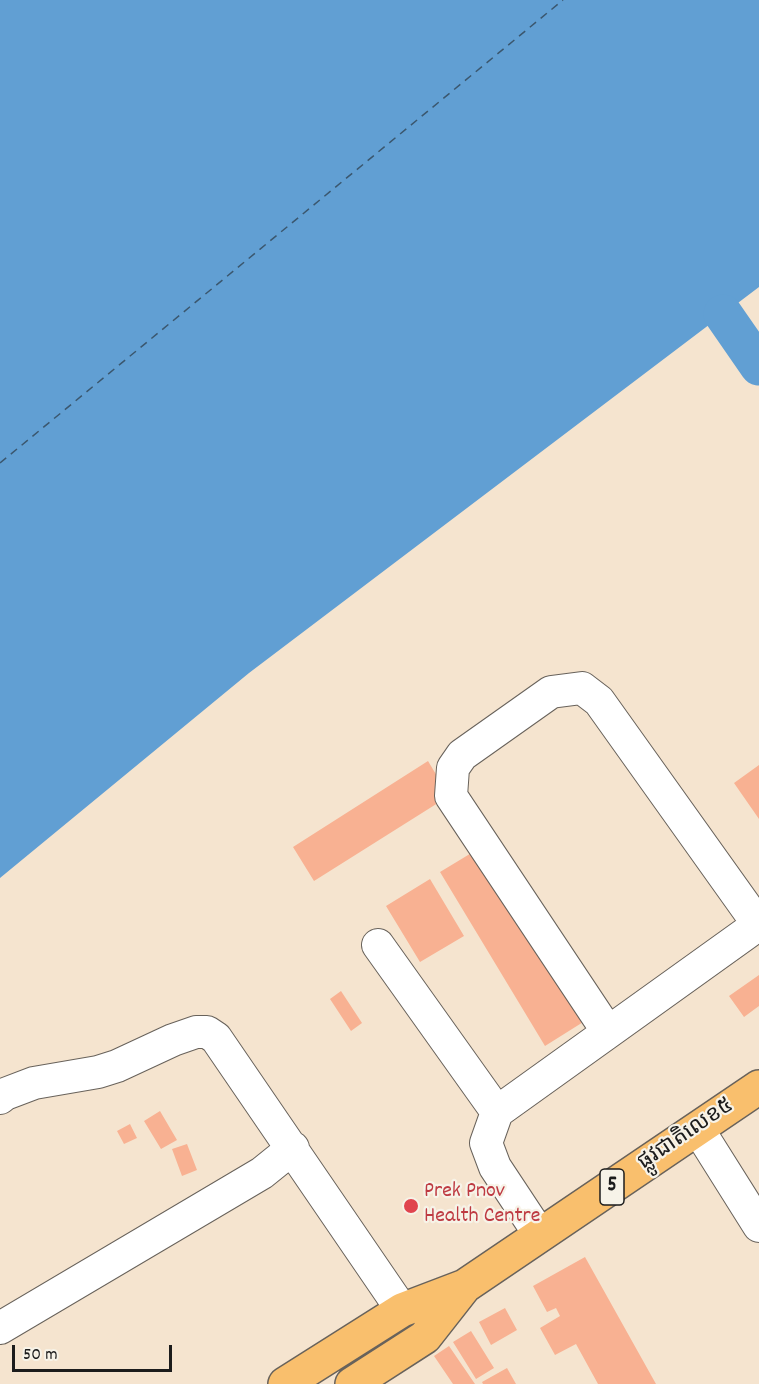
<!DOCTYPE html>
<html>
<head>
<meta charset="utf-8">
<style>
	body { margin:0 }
	#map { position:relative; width:759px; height:1384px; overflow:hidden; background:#f5e4cf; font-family:Dekko,sans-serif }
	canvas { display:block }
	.scale { position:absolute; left:12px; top:1345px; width:160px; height:27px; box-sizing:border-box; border:3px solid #1c1c1c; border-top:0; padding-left:8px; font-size:18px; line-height:21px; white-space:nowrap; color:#1c1c1c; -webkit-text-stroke:4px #f7f3e8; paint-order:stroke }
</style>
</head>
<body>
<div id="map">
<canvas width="759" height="1384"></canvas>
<div class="scale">50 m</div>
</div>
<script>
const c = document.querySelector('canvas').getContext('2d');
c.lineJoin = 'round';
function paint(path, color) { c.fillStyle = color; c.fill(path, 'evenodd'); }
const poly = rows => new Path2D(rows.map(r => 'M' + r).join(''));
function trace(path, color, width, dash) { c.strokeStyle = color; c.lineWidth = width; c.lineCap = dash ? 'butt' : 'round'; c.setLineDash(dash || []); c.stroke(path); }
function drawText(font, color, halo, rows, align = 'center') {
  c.font = font + ' Dekko,"Noto Sans Khmer",sans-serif'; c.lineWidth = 4.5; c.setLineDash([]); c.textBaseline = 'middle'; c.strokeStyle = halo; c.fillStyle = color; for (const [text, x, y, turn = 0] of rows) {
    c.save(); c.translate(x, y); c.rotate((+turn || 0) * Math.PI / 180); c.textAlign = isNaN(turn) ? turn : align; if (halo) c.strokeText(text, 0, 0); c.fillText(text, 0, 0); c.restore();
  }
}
const water = poly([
	[0,0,759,0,759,287,249,673,0,878]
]);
const river = poly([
	[723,314,759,366]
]);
const ferry = poly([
	[0,463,563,0]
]);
const building = poly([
	[428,761,449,796,314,881,293,847],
	[759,765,759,819,734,783],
	[483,846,588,1019,545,1046,440,872],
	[430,879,464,936,420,962,386,906],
	[759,975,759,1006,744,1017,729,996],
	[341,991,362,1023,351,1031,330,999],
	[160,1111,177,1140,161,1149,144,1121],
	[130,1124,137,1138,124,1144,117,1131],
	[187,1144,197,1170,182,1176,172,1149],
	[585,1257,656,1384,598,1384,576,1344,555,1355,540,1328,560,1316,556,1308,547,1312,533,1286],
	[505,1308,517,1330,491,1345,479,1322],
	[471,1331,494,1368,476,1379,453,1342],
	[449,1346,475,1384,453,1384,434,1356],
	[507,1368,516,1384,483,1384,482,1382]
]);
const minor = poly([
	[378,945,497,1112],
	[608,1032,451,796,453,768,462,755,551,692,582,688,599,701,758,924],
	[0,1098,5,1094,34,1083,98,1072,117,1066,173,1040,196,1032,207,1032,216,1038,402,1310],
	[698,1129,759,1226],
	[540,1235,495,1167,486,1143,497,1112,759,924],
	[0,1328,262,1173,293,1148]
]);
const highway = poly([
	[285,1384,402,1310,465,1286,759,1087],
	[352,1384,425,1337,465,1286]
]);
const markers = [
	[411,1206,8,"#e0444e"]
];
const shields = [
	[612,1187,24]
];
const shieldNames = [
	["5",612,1187]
];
const streetNames = [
	["ផ្លូវជាតិលេខ៥",687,1136,-34]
];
const healthNames = [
	["Prek Pnov",424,1193],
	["Health Centre",424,1218]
];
paint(water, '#619fd3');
trace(river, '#619fd3', 39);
trace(ferry, '#3b576e', 1.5, [8, 6]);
paint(building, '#f8b192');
trace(minor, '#68625b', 34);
trace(highway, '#68625b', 36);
trace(minor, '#fff', 32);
trace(highway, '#f9bf6d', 33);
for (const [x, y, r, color] of markers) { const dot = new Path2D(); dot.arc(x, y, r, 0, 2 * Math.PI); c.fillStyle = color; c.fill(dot); trace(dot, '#f7f3e8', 2); }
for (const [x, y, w] of shields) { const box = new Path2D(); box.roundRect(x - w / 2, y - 18, w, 36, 4.5); c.fillStyle = '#f7f3e8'; c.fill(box); trace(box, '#1c1c1c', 1.5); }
drawText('bold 21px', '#1c1c1c', null, shieldNames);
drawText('22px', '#1c1c1c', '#f7f3e8', streetNames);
drawText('22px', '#be3a42', '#f7f3e8', healthNames, 'left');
</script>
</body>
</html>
